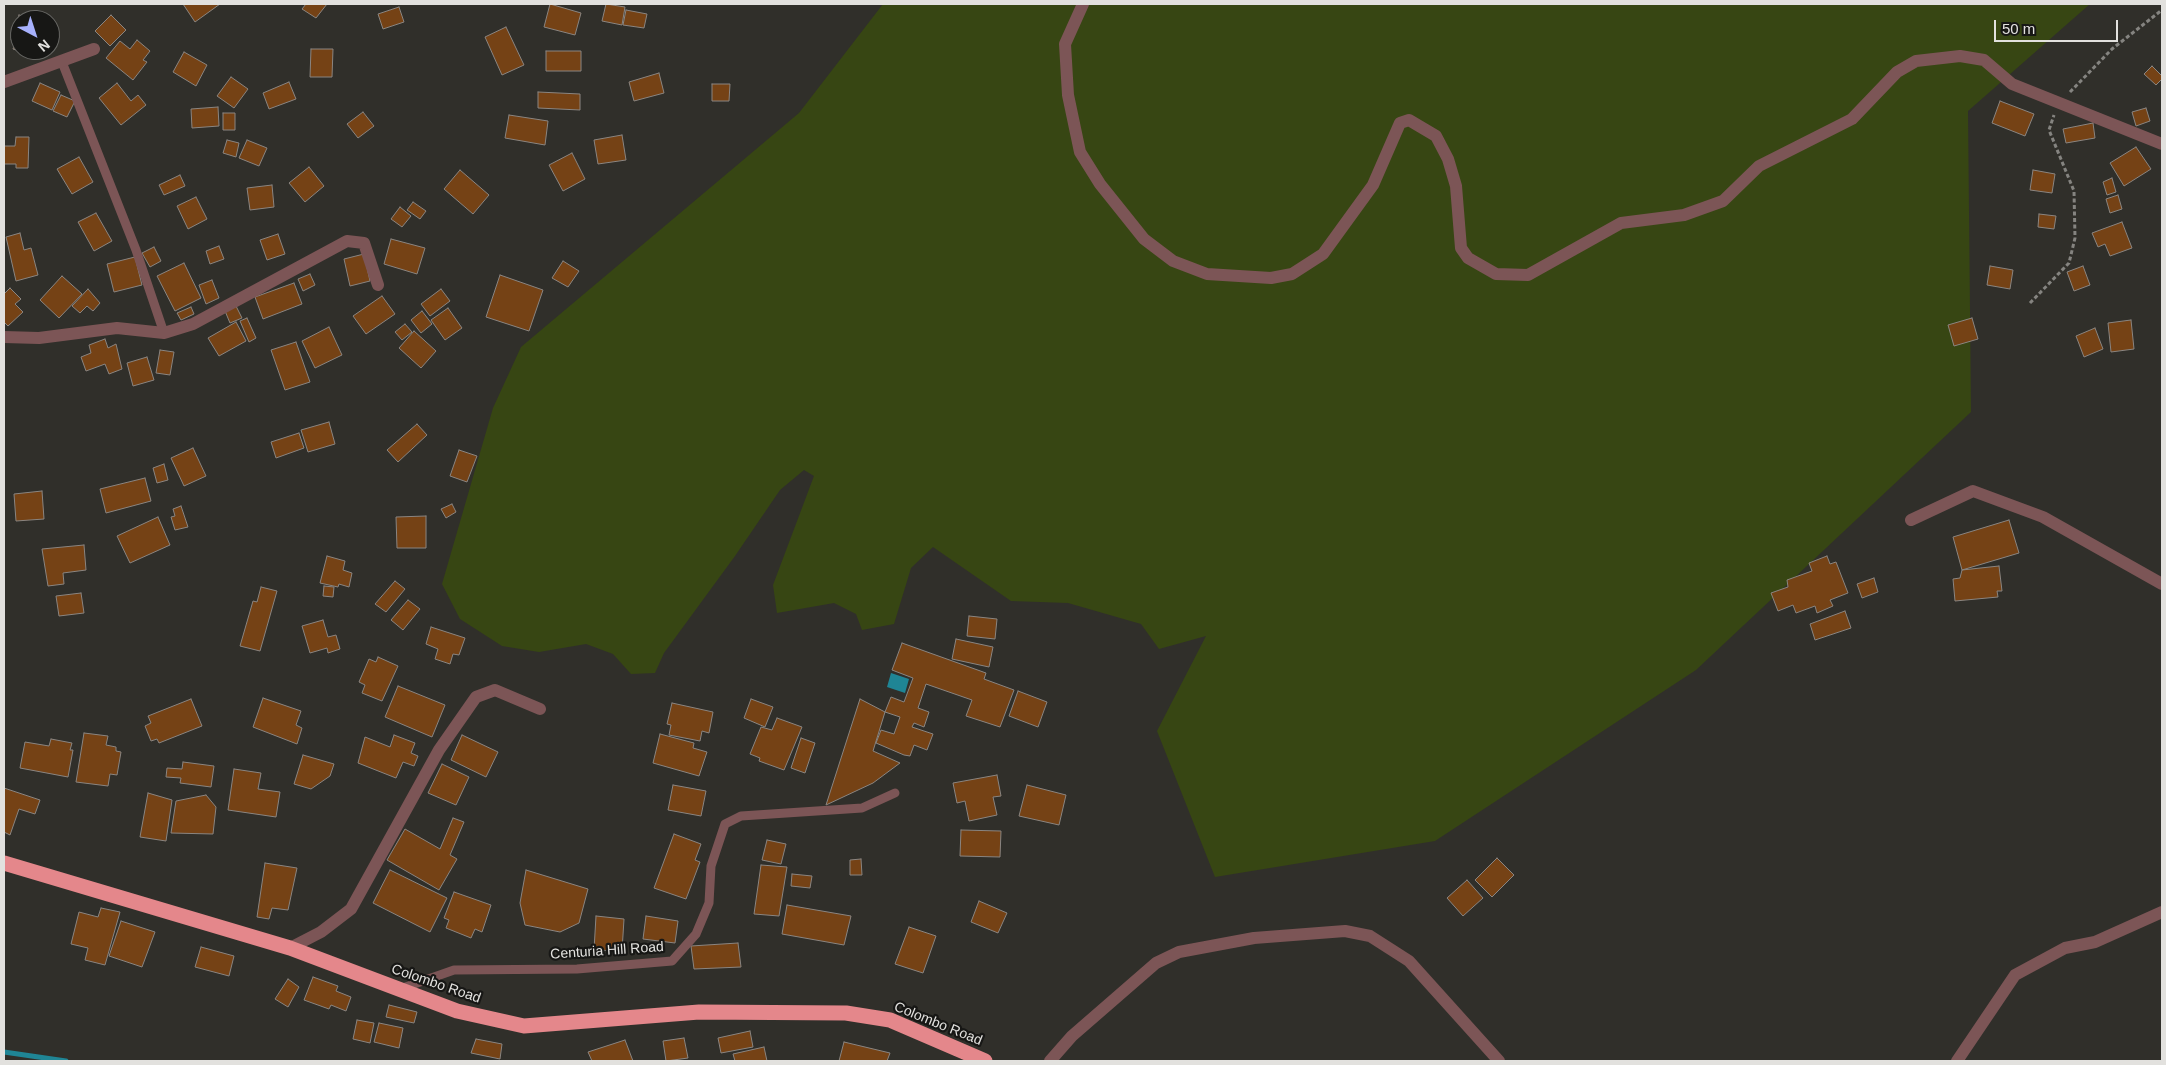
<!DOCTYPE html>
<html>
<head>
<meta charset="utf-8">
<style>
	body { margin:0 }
	#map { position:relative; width:2166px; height:1065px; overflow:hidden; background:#302f2a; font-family:Helvetica,sans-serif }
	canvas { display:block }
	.frame { position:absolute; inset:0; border:5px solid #e2e1de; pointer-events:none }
	.north { position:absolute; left:10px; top:10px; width:50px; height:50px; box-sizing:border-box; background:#171715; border:1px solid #686865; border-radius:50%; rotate:140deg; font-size:14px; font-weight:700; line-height:20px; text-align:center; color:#e2e1de }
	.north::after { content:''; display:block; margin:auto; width:18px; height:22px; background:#a7b1fc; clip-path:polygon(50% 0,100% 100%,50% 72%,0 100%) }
	.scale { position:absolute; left:1994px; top:20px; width:124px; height:22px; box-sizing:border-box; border:2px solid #e2e1de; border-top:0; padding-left:6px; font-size:15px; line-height:18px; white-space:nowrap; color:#e2e1de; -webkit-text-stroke:4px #171715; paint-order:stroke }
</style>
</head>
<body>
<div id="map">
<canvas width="2166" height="1065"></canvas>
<div class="frame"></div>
<div class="north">N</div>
<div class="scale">50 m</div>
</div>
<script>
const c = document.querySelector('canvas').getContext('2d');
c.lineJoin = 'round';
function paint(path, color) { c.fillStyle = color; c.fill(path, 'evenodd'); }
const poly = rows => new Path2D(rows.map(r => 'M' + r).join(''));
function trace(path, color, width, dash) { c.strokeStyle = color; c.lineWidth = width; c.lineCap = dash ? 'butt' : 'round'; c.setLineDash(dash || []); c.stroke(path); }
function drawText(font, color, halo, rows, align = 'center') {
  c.font = font + ' Helvetica,sans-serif'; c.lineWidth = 4.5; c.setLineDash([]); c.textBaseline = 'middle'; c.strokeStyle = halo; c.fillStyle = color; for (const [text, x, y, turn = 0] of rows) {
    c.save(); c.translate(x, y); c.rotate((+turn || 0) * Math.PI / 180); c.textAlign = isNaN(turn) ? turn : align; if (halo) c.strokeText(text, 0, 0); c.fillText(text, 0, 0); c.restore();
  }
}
const green = poly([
	[883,4,2090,4,1968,111,1971,412,1696,670,1435,841,1215,877,1157,731,1206,636,1159,649,1141,624,1068,603,1011,601,933,547,911,568,894,624,862,630,856,614,834,603,777,613,773,585,814,476,804,470,780,490,735,556,664,653,655,673,631,674,613,654,586,644,539,652,502,646,460,619,442,584,493,408,521,347,799,113]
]);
const water = poly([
	[891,673,909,679,905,693,887,687]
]);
const stream = poly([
	[4,1052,66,1061]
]);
const building = poly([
	[183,4,220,4,195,22,183,4],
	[306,4,327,4,316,18,302,9,306,4],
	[550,4,581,13,575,35,544,27,550,4],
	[606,4,625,7,622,25,602,21,606,4],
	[399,7,404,22,383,29,378,14,399,7],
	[626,10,647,14,644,28,623,25,626,10],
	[19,15,33,20,20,20,20,50,32,50,31,55,13,49,16,41,11,40,19,15],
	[111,15,126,30,110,46,95,31,111,15],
	[506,27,524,65,502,75,485,37,506,27],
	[137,40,150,51,143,60,147,62,133,80,106,58,120,41,130,49,137,40],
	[311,49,333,49,332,77,310,77,311,49],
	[546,51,581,51,581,71,546,71,546,51],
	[184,52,207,65,196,86,173,72,184,52],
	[2152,66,2162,76,2162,79,2156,85,2144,74,2152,66],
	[659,73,664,93,634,101,629,82,659,73],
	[231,77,248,89,234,108,217,96,231,77],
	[289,82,296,99,269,109,263,93,289,82],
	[40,83,60,92,52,110,32,101,40,83],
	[117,83,131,101,138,95,146,105,121,125,99,98,117,83],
	[712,84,730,84,729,101,712,101,712,84],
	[538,92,580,94,580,110,538,108,538,92],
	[61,95,75,101,67,117,53,111,61,95],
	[2000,101,2034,114,2025,136,1992,123,2000,101],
	[218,107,219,126,192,128,191,109,218,107],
	[2146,108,2150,121,2136,126,2132,112,2146,108],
	[363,112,374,126,358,138,347,124,363,112],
	[223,113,235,113,235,130,223,130,223,113],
	[509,115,548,121,545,145,505,138,509,115],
	[2093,123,2095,138,2066,143,2063,129,2093,123],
	[622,135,626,160,598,164,594,140,622,135],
	[16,137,29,137,28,168,16,168,16,164,4,164,4,146,15,146,16,137],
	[227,140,239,143,236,157,223,153,227,140],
	[247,140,267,148,259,166,239,158,247,140],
	[2136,147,2151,169,2124,186,2110,163,2136,147],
	[572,153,585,179,563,191,549,165,572,153],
	[79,157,93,182,72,194,57,169,79,157],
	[309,167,324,186,305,202,289,183,309,167],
	[460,170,489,195,473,214,444,189,460,170],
	[2033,170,2055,174,2052,193,2030,190,2033,170],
	[180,175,185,186,164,195,159,185,180,175],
	[2112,178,2116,192,2107,195,2103,182,2112,178],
	[272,185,274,207,250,210,247,188,272,185],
	[2118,195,2122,209,2110,213,2106,199,2118,195],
	[196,197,207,219,188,229,177,206,196,197],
	[413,202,426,211,420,219,407,210,413,202],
	[400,207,411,216,402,227,391,219,400,207],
	[96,213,112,241,94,251,78,222,96,213],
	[2039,214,2056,216,2054,229,2038,227,2039,214],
	[2122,222,2132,248,2110,256,2105,244,2098,247,2092,233,2122,222],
	[20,233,24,250,31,248,38,275,16,281,6,237,20,233],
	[278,234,285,254,267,260,260,240,278,234],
	[391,239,425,248,417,274,384,264,391,239],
	[219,246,224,259,210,264,206,251,219,246],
	[154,247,161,261,150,267,142,253,154,247],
	[364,254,370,281,350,286,344,259,364,254],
	[135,257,142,285,114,292,107,264,135,257],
	[563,261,579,271,568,287,552,278,563,261],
	[184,263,201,298,175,311,157,276,184,263],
	[1990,266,2013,270,2010,289,1987,285,1990,266],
	[2083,266,2090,285,2074,291,2067,272,2083,266],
	[310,274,315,285,303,291,298,279,310,274],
	[500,275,543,290,529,331,486,317,500,275],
	[62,276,82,294,59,318,40,300,62,276],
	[212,280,219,298,206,304,199,285,212,280],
	[294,283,302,304,263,319,255,297,294,283],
	[10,288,21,299,15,304,23,312,8,326,4,322,4,294,10,288],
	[88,289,100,303,93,311,87,306,80,313,72,306,88,289],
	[441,289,450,301,430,316,421,304,441,289],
	[382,296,395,314,366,334,353,316,382,296],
	[236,306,242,318,230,323,225,311,236,306],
	[191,307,194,314,181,320,177,313,191,307],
	[448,308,462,328,445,340,431,320,448,308],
	[422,311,432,324,421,333,411,320,422,311],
	[247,318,256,338,249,342,240,321,247,318],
	[1972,318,1978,339,1954,346,1948,325,1972,318],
	[2131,320,2134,349,2111,352,2108,323,2131,320],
	[236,322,246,341,219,356,208,338,236,322],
	[405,324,412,332,402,340,395,332,405,324],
	[329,327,342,355,315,368,302,341,329,327],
	[2095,328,2103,349,2084,357,2076,336,2095,328],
	[414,331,436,351,421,368,399,348,414,331],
	[105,339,108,348,116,344,122,369,109,374,105,364,86,371,81,357,91,353,89,345,105,339],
	[296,342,310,382,285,390,271,350,296,342],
	[160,350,174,352,170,375,156,373,160,350],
	[147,357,154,380,133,386,127,363,147,357],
	[329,422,335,444,308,452,301,430,329,422],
	[417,424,427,435,398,462,387,450,417,424],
	[299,433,304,448,276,458,271,442,299,433],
	[193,448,206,476,184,486,171,458,193,448],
	[459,450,477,456,467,482,450,476,459,450],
	[164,464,168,480,157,483,153,468,164,464],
	[145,478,151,501,106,513,100,489,145,478],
	[42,491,44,519,16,521,14,494,42,491],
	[452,504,456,512,446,518,441,509,452,504],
	[181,506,188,527,175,530,171,517,175,516,173,509,181,506],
	[426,516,426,548,397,548,396,517,426,516],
	[158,517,170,545,130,563,117,536,158,517],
	[2009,520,2019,553,1962,570,1953,537,2009,520],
	[84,545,86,570,63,573,64,584,48,586,42,549,84,545],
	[327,556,345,561,343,570,352,573,349,587,339,584,338,587,320,583,327,556],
	[1827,556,1830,564,1836,562,1848,593,1830,600,1833,606,1817,613,1815,606,1796,613,1793,605,1778,611,1771,593,1788,587,1787,580,1812,571,1809,563,1827,556],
	[1999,566,2002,591,1997,591,1998,597,1955,601,1953,579,1960,578,1962,570,1999,566],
	[1874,578,1878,592,1862,598,1857,584,1874,578],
	[395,581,405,589,386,612,375,604,395,581],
	[324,586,334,587,333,597,323,596,324,586],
	[261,587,277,591,260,651,240,646,253,601,257,602,261,587],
	[81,593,84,613,59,616,56,596,81,593],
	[408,600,420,609,403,630,391,620,408,600],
	[1845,611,1851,628,1815,640,1810,624,1845,611],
	[969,616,997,619,995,639,967,636,969,616],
	[323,620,328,637,336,635,340,649,328,653,327,648,310,653,302,626,323,620],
	[431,627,465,638,459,655,453,654,450,664,435,659,438,649,426,644,431,627],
	[956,639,993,647,989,667,952,659,956,639],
	[902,643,986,673,984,679,1014,690,1000,727,966,716,972,700,926,684,918,708,929,712,924,727,914,723,912,727,933,734,927,750,914,745,910,756,904,755,876,743,881,730,894,734,900,717,885,712,891,697,904,702,913,678,892,670,902,643],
	[378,657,398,666,382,701,362,693,365,685,359,682,369,659,376,662,378,657],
	[398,686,445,705,432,737,385,717,398,686],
	[1018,691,1047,702,1038,727,1009,716,1018,691],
	[263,698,301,711,296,725,302,728,297,744,253,727,263,698],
	[191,699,202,726,159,743,157,739,151,741,145,726,151,723,148,716,191,699],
	[751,699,773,707,765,727,744,718,751,699],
	[860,699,885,712,873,751,900,763,873,783,826,805,860,699],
	[672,703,713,712,709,733,702,731,700,741,669,735,671,725,667,724,672,703],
	[777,718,802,727,784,770,759,761,760,758,750,754,761,727,772,730,777,718],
	[84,733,108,736,106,745,116,747,116,751,121,752,117,775,110,774,108,786,76,782,84,733],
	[660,734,694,743,693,748,707,752,699,776,653,763,660,734],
	[394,735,415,743,411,753,418,756,414,766,403,762,396,778,358,763,365,737,390,747,394,735],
	[462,735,498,752,486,777,451,760,462,735],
	[801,738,815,743,805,773,791,768,801,738],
	[51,739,72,743,70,750,73,750,68,777,20,768,25,742,49,746,51,739],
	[303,755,334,764,330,776,311,789,294,784,303,755],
	[183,762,214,766,211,787,180,783,181,778,166,777,167,768,182,769,183,762],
	[442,764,469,777,456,805,428,793,442,764],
	[234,769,261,773,258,789,280,792,276,817,228,810,234,769],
	[997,775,1001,796,993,797,997,815,969,821,965,801,957,803,953,783,997,775],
	[673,785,706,791,701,816,668,810,673,785],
	[1027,785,1066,795,1059,825,1019,816,1027,785],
	[4,788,40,800,35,814,19,809,10,835,4,832,4,788],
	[148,793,172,800,166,841,140,837,148,793],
	[206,795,216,807,213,834,171,833,176,801,206,795],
	[453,818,464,822,450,855,457,859,439,890,387,860,405,829,440,849,453,818],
	[961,830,1001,831,1000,857,960,856,961,830],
	[674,834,701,844,695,860,700,862,686,899,654,888,674,834],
	[767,840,786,844,781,864,762,860,767,840],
	[1497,858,1514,875,1492,897,1475,880,1497,858],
	[861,859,862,875,850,875,850,860,861,859],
	[265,863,297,868,288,910,272,908,269,919,257,917,265,863],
	[761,865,787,867,779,916,754,914,761,865],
	[390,870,447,898,430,932,373,903,390,870],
	[526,870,588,889,579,923,560,932,525,925,520,903,526,870],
	[792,874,812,876,810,888,791,886,792,874],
	[1467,880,1483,898,1463,916,1447,898,1467,880],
	[454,892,491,905,482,932,475,929,471,938,446,928,449,920,444,918,454,892],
	[979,901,1007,913,998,933,971,922,979,901],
	[787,905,851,916,844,945,782,934,787,905],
	[101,908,120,912,105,965,85,960,88,948,71,944,79,912,98,917,101,908],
	[596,916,624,919,622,951,594,950,596,916],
	[646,916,678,921,675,943,643,939,646,916],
	[121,921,155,932,142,967,109,956,121,921],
	[909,927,936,936,923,973,895,964,909,927],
	[738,943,741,967,694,969,691,946,738,943],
	[201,947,234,956,229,976,195,967,201,947],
	[313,977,338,986,336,991,351,997,346,1011,331,1005,329,1009,304,1000,313,977],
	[288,979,299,987,288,1007,275,999,288,979],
	[389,1005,417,1012,414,1023,386,1017,389,1005],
	[357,1020,374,1023,370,1043,353,1039,357,1020],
	[379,1023,403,1028,399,1048,374,1042,379,1023],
	[750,1031,753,1047,721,1053,718,1038,750,1031],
	[684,1038,688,1058,666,1061,663,1041,684,1038],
	[476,1039,502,1044,500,1059,471,1053,476,1039],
	[625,1040,633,1061,592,1061,588,1052,625,1040],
	[844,1042,890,1053,887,1061,839,1061,844,1042],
	[764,1047,767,1061,735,1061,733,1054,764,1047]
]);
const path = poly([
	[2070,92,2112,49,2162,10],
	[2030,303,2069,263,2075,238,2074,191,2049,130,2054,115]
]);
const lane = poly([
	[62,62,136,250,164,333],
	[400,989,454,970,577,969,672,961,696,934,709,903,711,866,725,824,741,816,862,808,895,793]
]);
const street = poly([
	[1083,4,1065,44,1068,95,1080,152,1100,184,1144,239,1173,261,1207,274,1271,278,1292,274,1323,254,1373,185,1400,123,1409,120,1436,136,1448,159,1456,186,1461,248,1468,258,1496,274,1528,275,1621,223,1684,215,1723,201,1759,166,1852,119,1897,72,1916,61,1960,56,1984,60,2012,84,2162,144],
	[4,82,94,49],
	[4,337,39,338,117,328,164,333,193,324,347,241,364,243,378,285],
	[1911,520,1973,491,2043,517,2162,584],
	[290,948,321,932,351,909,439,750,476,697,495,690,540,709],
	[1050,1061,1072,1036,1156,963,1179,952,1254,938,1345,931,1370,936,1409,961,1499,1061],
	[1957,1061,2015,975,2065,948,2095,942,2162,912]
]);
const highway = poly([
	[4,863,290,948,457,1011,524,1026,699,1012,846,1013,890,1020,985,1061]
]);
const streetNames = [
	["Centuria Hill Road",607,951,-4],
	["Colombo Road",436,984,19],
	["Colombo Road",938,1024,22]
];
paint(green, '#374613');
paint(water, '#1f8595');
trace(stream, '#1f8595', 5);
paint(building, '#754215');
trace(building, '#8a8581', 1);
trace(path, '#858480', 3, [4, 2.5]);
trace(lane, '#7c5556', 9);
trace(street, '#7c5556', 12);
trace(highway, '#e4878b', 15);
drawText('14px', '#e2e1de', '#171715', streetNames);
</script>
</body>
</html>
